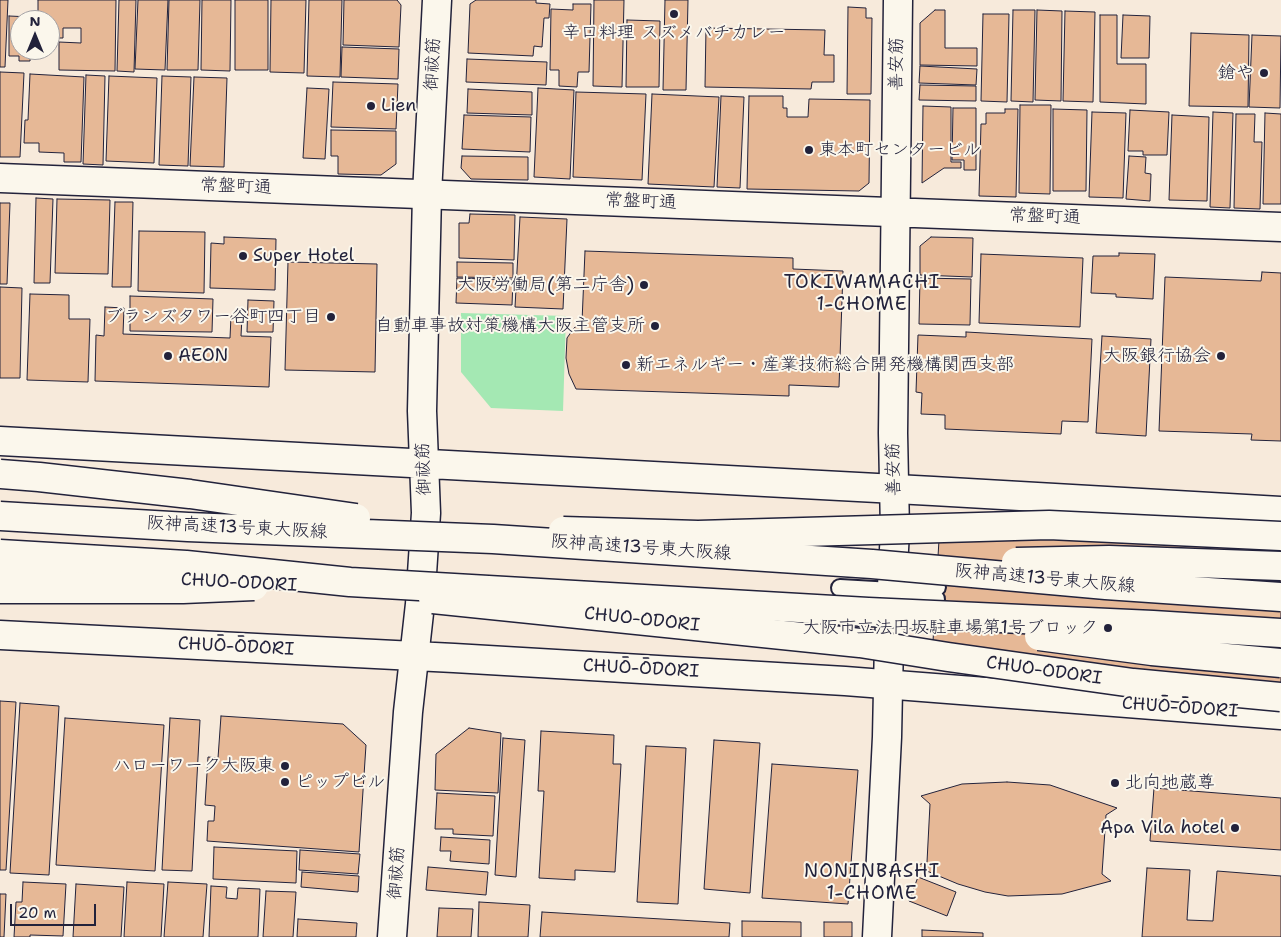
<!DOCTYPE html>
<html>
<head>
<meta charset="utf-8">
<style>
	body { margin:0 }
	#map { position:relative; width:1281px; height:937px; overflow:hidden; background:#f7eadb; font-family:"Shantell Sans",sans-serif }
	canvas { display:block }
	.north { position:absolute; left:10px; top:10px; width:50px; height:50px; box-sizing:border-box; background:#fbf7ec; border:1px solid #a4a2a5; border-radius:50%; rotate:0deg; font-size:14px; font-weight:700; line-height:20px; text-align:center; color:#22223b }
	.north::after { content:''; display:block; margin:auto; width:18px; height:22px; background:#22223b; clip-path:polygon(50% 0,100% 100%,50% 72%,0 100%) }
	.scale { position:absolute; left:10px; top:904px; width:86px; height:22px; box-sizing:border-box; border:2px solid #22223b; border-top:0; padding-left:6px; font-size:15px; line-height:18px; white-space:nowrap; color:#22223b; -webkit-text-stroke:4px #fbf7ec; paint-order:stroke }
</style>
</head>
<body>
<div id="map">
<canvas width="1281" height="937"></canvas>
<div class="north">N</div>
<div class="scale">20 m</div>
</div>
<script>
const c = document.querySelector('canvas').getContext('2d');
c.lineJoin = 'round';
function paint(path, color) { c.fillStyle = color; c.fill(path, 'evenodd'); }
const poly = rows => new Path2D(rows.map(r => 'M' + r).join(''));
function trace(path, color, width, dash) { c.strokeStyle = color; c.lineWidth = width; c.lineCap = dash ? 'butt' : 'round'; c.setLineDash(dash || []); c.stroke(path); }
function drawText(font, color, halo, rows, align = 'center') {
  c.font = font + ' "Shantell Sans","Klee One",sans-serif'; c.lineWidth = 4; c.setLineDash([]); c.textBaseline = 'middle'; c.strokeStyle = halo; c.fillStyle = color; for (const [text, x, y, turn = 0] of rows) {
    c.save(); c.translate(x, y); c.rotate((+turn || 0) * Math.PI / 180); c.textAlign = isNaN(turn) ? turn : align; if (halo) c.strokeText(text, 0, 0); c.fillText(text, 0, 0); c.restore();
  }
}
const green = poly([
	[461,313,566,316,563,411,491,408,461,372]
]);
const building = poly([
	[0,0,8,0,5,67,0,67,0,0],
	[38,0,116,0,115,71,59,70,59,42,81,43,81,28,63,28,63,38,50,38,50,20,38,20,38,0],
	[119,0,136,0,134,72,117,71,119,0],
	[138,0,168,0,165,70,135,69,138,0],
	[169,0,200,0,198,70,167,70,169,0],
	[202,0,231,0,230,71,201,70,202,0],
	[235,0,268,0,268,70,235,70,235,0],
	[271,0,306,0,304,73,270,72,271,0],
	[309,0,342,0,340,77,307,76,309,0],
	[344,0,397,0,401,5,399,47,343,45,344,0],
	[476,0,536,0,536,3,550,4,549,18,544,18,542,47,534,46,533,56,468,53,470,4,476,0],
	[594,0,624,0,622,87,593,86,594,0],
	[665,0,688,0,686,90,663,90,665,0],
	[573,4,591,4,589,72,578,72,577,87,559,86,559,70,550,70,551,9,573,10,573,4],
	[848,7,866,8,866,18,872,18,871,94,847,94,848,7],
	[935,10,945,10,945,48,977,48,977,66,920,65,920,23,935,10],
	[1013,10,1035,10,1033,102,1011,101,1013,10],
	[1037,10,1062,11,1061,101,1035,100,1037,10],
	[1065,11,1095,12,1093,102,1063,101,1065,11],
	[983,14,1009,14,1007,102,981,101,983,14],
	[1100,15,1117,15,1117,64,1146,64,1146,104,1100,102,1100,15],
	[1123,15,1150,16,1149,58,1121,58,1123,15],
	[9,16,31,17,31,20,20,20,20,50,31,50,30,61,19,61,19,56,9,56,9,16],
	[627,20,660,21,659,87,626,87,627,20],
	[706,28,825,30,824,55,834,55,834,82,812,82,811,89,705,87,706,28],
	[1191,33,1249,35,1248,107,1189,106,1191,33],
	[1252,35,1281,36,1280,108,1249,107,1252,35],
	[342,47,399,49,398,79,341,77,342,47],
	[467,59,547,62,546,85,466,82,467,59],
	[920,66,977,69,976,85,919,83,920,66],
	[0,72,24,73,20,157,0,157,0,72],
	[30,74,84,77,81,162,64,162,64,153,39,152,39,143,24,143,25,120,28,120,30,74],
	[86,75,105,76,103,165,83,164,86,75],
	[109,76,157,78,154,163,106,161,109,76],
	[162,76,191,77,188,166,159,165,162,76],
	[194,77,227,78,224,167,190,166,194,77],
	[333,82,398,84,396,129,331,127,333,82],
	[920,85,976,86,976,101,919,100,920,85],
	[307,88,329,89,325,159,303,158,307,88],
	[538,88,574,90,570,179,534,177,538,88],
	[468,89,532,92,532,115,467,113,468,89],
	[576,92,646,94,642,180,573,177,576,92],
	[652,94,719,97,714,187,648,184,652,94],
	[721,96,744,97,740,188,717,187,721,96],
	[749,96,783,96,783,108,787,108,787,117,808,117,809,99,870,100,869,183,859,191,747,189,749,96],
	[1020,105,1051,105,1050,194,1019,193,1020,105],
	[923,106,951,107,951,162,961,162,961,168,944,168,922,183,923,106],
	[953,108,976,108,976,170,964,170,964,160,952,160,953,108],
	[1005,109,1018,109,1016,197,979,196,981,124,986,124,986,113,1005,113,1005,109],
	[1053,109,1087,110,1086,191,1053,191,1053,109],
	[1130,110,1169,112,1167,155,1143,155,1143,151,1128,151,1130,110],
	[1092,112,1126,113,1123,198,1089,197,1092,112],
	[1213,112,1233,113,1230,208,1210,207,1213,112],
	[1265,113,1281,114,1281,204,1263,204,1265,113],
	[1236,114,1255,114,1254,142,1262,142,1260,209,1234,208,1236,114],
	[464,115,531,117,530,152,462,149,464,115],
	[1172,115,1209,117,1207,201,1169,200,1172,115],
	[331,130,396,131,396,164,381,175,338,174,338,156,331,156,331,130],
	[462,156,528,157,528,180,471,179,461,168,462,156],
	[1129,156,1146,157,1145,173,1151,174,1150,201,1126,199,1129,156],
	[36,198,53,199,50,283,34,283,36,198],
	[57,199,110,200,108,274,55,273,57,199],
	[115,202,133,202,131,287,112,287,115,202],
	[0,203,10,203,7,284,0,284,0,203],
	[470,214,515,215,514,260,459,258,459,223,469,223,470,214],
	[520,217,567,219,563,309,515,307,520,217],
	[139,231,205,232,204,293,138,291,139,231],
	[224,237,276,239,275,290,210,288,211,243,224,244,224,237],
	[931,237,973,238,972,277,920,275,920,246,931,237],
	[585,251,793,258,793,269,843,271,839,387,789,385,789,396,576,389,569,374,566,358,567,338,574,328,582,322,585,251],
	[1119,253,1155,254,1153,299,1116,297,1116,294,1091,293,1093,256,1119,256,1119,253],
	[981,254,1083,258,1080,327,979,323,981,254],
	[288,262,377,264,375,372,285,370,288,262],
	[457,262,513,263,513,278,457,277,457,262],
	[1262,272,1281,273,1281,441,1251,440,1252,434,1159,431,1165,277,1261,281,1262,272],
	[457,278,513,280,512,305,456,303,457,278],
	[920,278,971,279,970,325,919,324,920,278],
	[0,287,22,288,20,378,0,378,0,287],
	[30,294,69,295,69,319,90,319,88,382,27,380,30,294],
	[130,296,213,299,212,332,130,331,130,296],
	[248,300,274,301,273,332,247,332,248,300],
	[105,307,124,308,123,334,230,338,231,316,242,317,241,336,271,337,269,387,95,381,96,335,104,336,105,307],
	[966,332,1092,339,1088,422,1062,421,1061,434,945,429,945,415,921,414,922,393,916,392,918,335,966,337,966,332],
	[1102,336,1151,339,1146,436,1096,433,1102,336],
	[940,523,1281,541,1281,683,932,658,940,523],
	[0,701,16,702,6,870,0,870,0,701],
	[20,703,59,706,49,875,10,873,20,703],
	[221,716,343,724,366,745,359,852,207,841,208,821,214,821,215,806,205,805,208,757,218,758,221,716],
	[65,718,164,725,155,871,56,865,65,718],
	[170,718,200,720,192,871,162,870,170,718],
	[469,728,501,733,498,793,435,790,436,754,469,728],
	[541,731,614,735,613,764,621,764,615,872,575,870,575,880,539,878,544,791,538,791,541,731],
	[503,738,525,740,516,877,495,875,503,738],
	[714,740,760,743,750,893,704,889,714,740],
	[646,746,686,748,678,904,637,902,646,746],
	[772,764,858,770,848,904,762,898,772,764],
	[1007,782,1050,785,1117,808,1106,815,1102,874,1111,881,1062,894,1008,896,985,892,958,884,915,866,927,862,930,804,921,796,962,784,1007,782],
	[1154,788,1281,798,1281,850,1150,841,1154,788],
	[437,793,495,796,493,836,453,834,453,829,435,829,437,793],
	[441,837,490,840,489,864,450,861,451,851,440,851,441,837],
	[214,847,297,851,296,883,213,879,214,847],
	[300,850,360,854,358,874,299,870,300,850],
	[428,867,488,872,486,895,426,890,428,867],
	[1147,868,1190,870,1187,920,1213,921,1217,871,1281,876,1281,937,1142,937,1147,868],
	[302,872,359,876,358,892,301,887,302,872],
	[918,877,956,892,947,916,909,901,918,877],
	[23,882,66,884,63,936,30,935,30,937,14,937,16,902,22,902,23,882],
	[127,882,164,884,161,937,124,937,127,882],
	[168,882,207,884,203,937,164,937,168,882],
	[76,884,124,887,121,937,73,937,76,884],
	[211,886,227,887,226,898,237,899,238,888,260,889,258,937,209,937,211,886],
	[266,891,296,892,293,937,263,937,266,891],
	[0,894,6,894,4,937,0,937,0,894],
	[479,902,530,905,528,937,478,937,479,902],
	[439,908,473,909,471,937,437,937,439,908],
	[542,912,730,923,729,937,540,937,542,912],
	[298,919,357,923,356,937,297,937,298,919],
	[742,921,801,922,801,937,742,937,742,921],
	[824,922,852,922,852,937,824,937,824,922],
	[922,930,983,933,983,937,922,937,922,930]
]);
const lane = poly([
	[892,584,937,587],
	[840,588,892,591],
	[891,597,936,599]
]);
const street = poly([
	[0,178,1281,227],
	[877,937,887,737,889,642,895,531,893,433,898,0]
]);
const secondary = poly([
	[0,441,933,491,1281,511],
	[0,635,454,658,845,681,1281,715],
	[392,937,408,712,420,604,426,513,422,411,427,194,437,0]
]);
const primaryBridge = poly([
	[563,531,698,535,1049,525,1281,536],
	[0,570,134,577],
	[433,599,860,643,948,657,1133,683,1281,697]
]);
const highwayBridge = poly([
	[0,474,39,477,190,494,356,518],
	[0,516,188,527,493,539,872,564,1106,585,1281,597],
	[0,554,186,565,350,582,868,612,1153,625,1281,633],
	[1016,562,1109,560,1281,566],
	[0,589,183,589,254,586],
	[1039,636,1152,651,1281,663]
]);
const markers = [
	[674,14,5,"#22223b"],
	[1264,73,5,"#22223b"],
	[371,106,5,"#22223b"],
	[809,150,5,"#22223b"],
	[243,256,5,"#22223b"],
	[644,285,5,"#22223b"],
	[331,317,5,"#22223b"],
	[655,326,5,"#22223b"],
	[168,356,5,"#22223b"],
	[1221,356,5,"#22223b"],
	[626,365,5,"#22223b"],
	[1108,628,5,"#22223b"],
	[285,766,5,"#22223b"],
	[285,782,5,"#22223b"],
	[1115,783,5,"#22223b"],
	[1235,828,5,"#22223b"]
];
const poiNames = [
	["辛口料理 スズメバチカレー",674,33,"center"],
	["鎗や",1254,73],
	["Lien",381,106,"left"],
	["東本町センタービル",819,150,"left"],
	["Super Hotel",253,256,"left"],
	["大阪労働局(第二庁舎)",634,285],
	["ブランズタワー谷町四丁目",321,317],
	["自動車事故対策機構大阪主管支所",645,326],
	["AEON",178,356,"left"],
	["大阪銀行協会",1211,356],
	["新エネルギー・産業技術総合開発機構関西支部",636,365,"left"],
	["大阪市立法円坂駐車場第1号ブロック",1098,628],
	["ハローワーク大阪東",275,766],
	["ピップビル",295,782,"left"],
	["北向地蔵尊",1125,783,"left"],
	["Apa Vila hotel",1225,828]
];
const streetNames = [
	["御祓筋",433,64,-87],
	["善安筋",897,64,-89],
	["常盤町通",236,187,2],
	["常盤町通",641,202,2],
	["常盤町通",1045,217,2],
	["御祓筋",424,469,-92],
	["善安筋",894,469,-91],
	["阪神高速13号東大阪線",237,528,3],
	["阪神高速13号東大阪線",641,548,4],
	["阪神高速13号東大阪線",1045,579,5],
	["CHUO-ODORI",239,583,3],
	["CHUO-ODORI",642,620,6],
	["CHUŌ-ŌDORI",236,647,3],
	["CHUŌ-ŌDORI",641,669,3],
	["CHUO-ODORI",1044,671,8],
	["CHUŌ-ŌDORI",1180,708,4],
	["御祓筋",397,873,-86]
];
const neighbourhoodNames = [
	["TOKIWAMACHI",862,283],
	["1-CHOME",862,305],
	["NONINBASHI",872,872],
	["1-CHOME",872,894]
];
paint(green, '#a4e8b3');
paint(building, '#e6b896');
trace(building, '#22223b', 1);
trace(lane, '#22223b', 20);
trace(street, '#22223b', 31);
trace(secondary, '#22223b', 31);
trace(lane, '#fbf7ec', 16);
trace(street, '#fbf7ec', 28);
trace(secondary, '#fbf7ec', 28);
trace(primaryBridge, '#22223b', 31, []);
trace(highwayBridge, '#22223b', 31, []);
trace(primaryBridge, '#fbf7ec', 28);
trace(highwayBridge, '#fbf7ec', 28);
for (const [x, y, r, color] of markers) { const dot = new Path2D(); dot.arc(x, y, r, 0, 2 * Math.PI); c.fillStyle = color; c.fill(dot); trace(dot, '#fbf7ec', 2); }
drawText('18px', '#22223b', '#fbf7ec', poiNames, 'right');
drawText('18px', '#22223b', '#fbf7ec', streetNames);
c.letterSpacing = '1px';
drawText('19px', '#22223b', '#fbf7ec', neighbourhoodNames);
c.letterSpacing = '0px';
</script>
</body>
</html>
